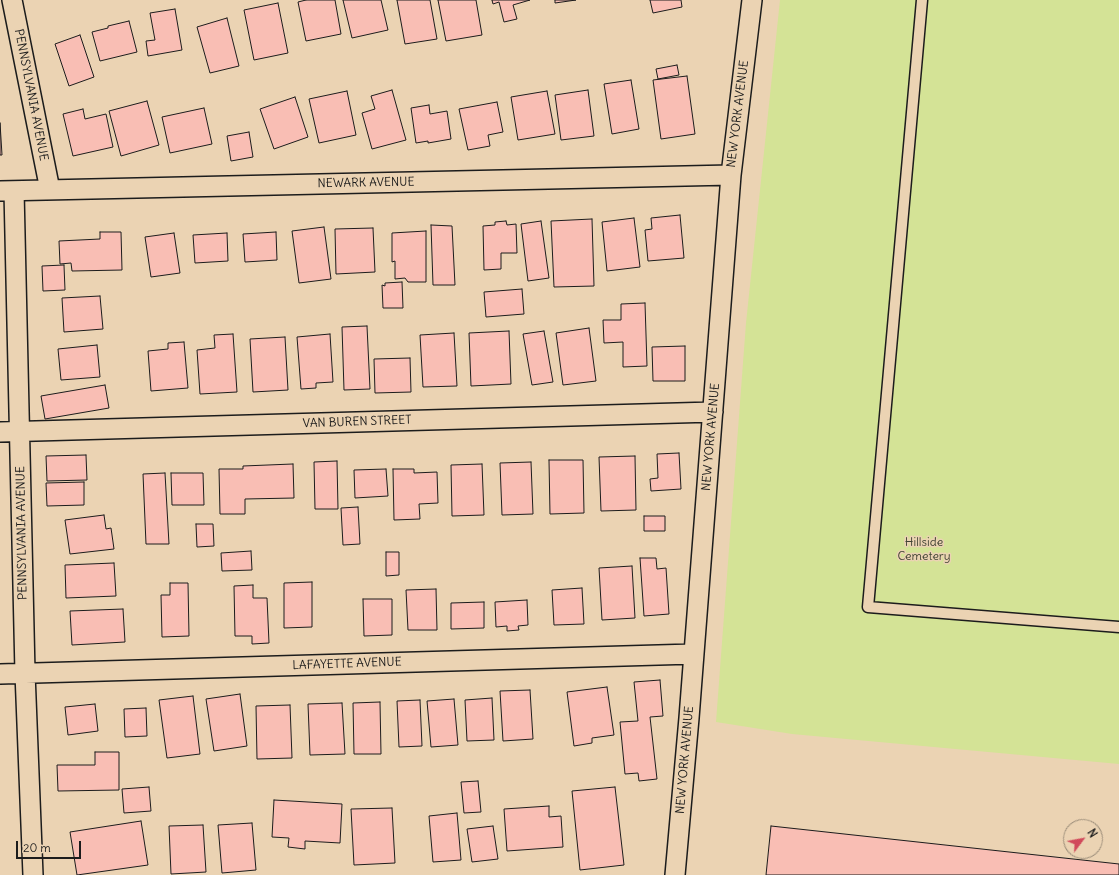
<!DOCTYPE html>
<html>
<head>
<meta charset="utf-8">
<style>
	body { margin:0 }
	#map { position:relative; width:1119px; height:875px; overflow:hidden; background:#ebd3b3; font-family:Delius,sans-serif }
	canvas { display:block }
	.north { position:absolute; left:1063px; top:819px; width:40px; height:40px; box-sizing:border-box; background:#ebd3b3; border:1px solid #988a77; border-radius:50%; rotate:58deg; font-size:11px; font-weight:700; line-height:16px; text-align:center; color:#1c1c1c }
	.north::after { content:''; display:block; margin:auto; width:14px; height:18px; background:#d1495b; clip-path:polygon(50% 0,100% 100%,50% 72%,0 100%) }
	.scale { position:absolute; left:16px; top:841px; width:65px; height:18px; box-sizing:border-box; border:2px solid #1c1c1c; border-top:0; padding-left:5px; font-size:12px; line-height:14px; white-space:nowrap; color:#1c1c1c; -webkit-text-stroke:3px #ebd3b3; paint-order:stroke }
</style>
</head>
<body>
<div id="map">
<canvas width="1119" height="875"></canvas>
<div class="north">N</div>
<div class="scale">20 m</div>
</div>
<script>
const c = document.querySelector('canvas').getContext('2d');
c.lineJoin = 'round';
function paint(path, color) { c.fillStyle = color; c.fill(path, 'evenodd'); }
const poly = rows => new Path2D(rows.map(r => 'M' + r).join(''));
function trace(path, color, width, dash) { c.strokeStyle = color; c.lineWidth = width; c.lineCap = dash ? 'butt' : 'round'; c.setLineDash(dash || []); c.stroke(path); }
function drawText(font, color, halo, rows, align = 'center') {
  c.font = font + ' Delius,sans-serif'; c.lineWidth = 3; c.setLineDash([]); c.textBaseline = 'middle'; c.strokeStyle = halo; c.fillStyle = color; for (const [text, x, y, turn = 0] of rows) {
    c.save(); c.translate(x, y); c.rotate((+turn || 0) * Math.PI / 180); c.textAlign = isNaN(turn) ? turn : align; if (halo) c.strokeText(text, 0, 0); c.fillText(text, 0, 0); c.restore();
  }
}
const green = poly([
	[780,0,1119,0,1119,764,792,734,716,722,746,323]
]);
const building = poly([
	[306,0,335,0,341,34,306,41,298,2,306,0],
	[343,0,381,0,388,30,352,38,343,0],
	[397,0,430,0,437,39,405,44,397,0],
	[438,0,476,0,482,35,446,41,438,0],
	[492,0,530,0,513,5,517,19,504,22,499,2,493,4,492,0],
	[555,0,576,0,555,3,555,0],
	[650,0,681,0,682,7,653,13,650,0],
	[278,3,288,53,254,60,244,10,278,3],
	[175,9,182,50,148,56,146,41,155,40,150,13,175,9],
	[227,18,239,66,210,73,197,27,227,18],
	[129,21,137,52,100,61,92,32,108,28,108,26,129,21],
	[80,35,94,77,69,86,55,44,80,35],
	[677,65,679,75,658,79,656,69,677,65],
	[687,76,695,134,661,139,653,80,687,76],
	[631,80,639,129,612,134,604,84,631,80],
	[392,90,406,140,372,149,362,113,375,109,371,96,392,90],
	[588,90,594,136,561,140,555,95,588,90],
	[347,91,356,135,319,143,309,99,347,91],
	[547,91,555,134,518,140,511,97,547,91],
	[295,97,308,137,274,149,260,109,295,97],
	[147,101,159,145,121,156,109,111,147,101],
	[497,102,503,132,488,135,490,146,468,150,459,109,497,102],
	[429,105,430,114,447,111,451,139,428,143,428,141,416,143,411,108,429,105],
	[204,108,212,144,170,153,162,117,204,108],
	[83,109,85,119,106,114,113,147,73,156,63,114,83,109],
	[0,123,2,155,0,155,0,123],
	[249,132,253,157,231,161,227,136,249,132],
	[680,215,684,258,648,261,645,230,652,229,651,218,680,215],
	[634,218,640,267,607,271,602,222,634,218],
	[592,219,594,286,554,287,551,221,592,219],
	[506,221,507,225,516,224,517,253,501,253,501,269,484,270,483,226,495,225,495,222,506,221],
	[541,221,549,278,528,281,521,224,541,221],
	[431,225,452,226,455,285,433,285,431,225],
	[324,227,331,279,299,283,292,231,324,227],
	[373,228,375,272,336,274,335,229,373,228],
	[426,231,426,282,408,282,405,278,395,279,395,261,392,262,392,233,426,231],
	[100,232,121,232,122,270,72,271,71,263,60,264,59,241,100,239,100,232],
	[276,232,277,260,245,262,243,234,276,232],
	[174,233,180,273,151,277,145,237,174,233],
	[227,233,228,261,195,263,193,235,227,233],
	[64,265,65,290,43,291,42,266,64,265],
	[402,282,403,308,383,308,382,285,385,286,385,283,402,282],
	[522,289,524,314,486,317,484,292,522,289],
	[100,296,103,329,64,332,62,298,100,296],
	[645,303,647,366,623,367,623,342,604,343,603,320,621,320,621,304,645,303],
	[367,326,370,389,344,390,342,327,367,326],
	[589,328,596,381,563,385,556,333,589,328],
	[509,331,511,384,471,386,469,333,509,331],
	[544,331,553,382,532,385,523,334,544,331],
	[454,333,457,386,423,387,420,335,454,333],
	[233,334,237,392,200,394,197,350,215,348,214,335,233,334],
	[330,334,333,382,316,383,316,388,301,389,297,337,330,334],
	[285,337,288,390,253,392,250,339,285,337],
	[184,342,188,388,151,391,148,351,168,349,168,343,184,342],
	[97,345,100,377,61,380,58,349,97,345],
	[685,346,685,381,653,381,652,347,685,346],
	[410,358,411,392,375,393,374,359,410,358],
	[105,385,109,408,45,419,41,396,105,385],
	[679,453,681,489,651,491,650,479,658,478,657,454,679,453],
	[86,455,87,480,47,481,46,456,86,455],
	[635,456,636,510,601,511,599,457,635,456],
	[549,460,583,460,584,513,550,514,549,460],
	[337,461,338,509,315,509,314,462,337,461],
	[531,462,533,514,502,515,500,463,531,462],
	[293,464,294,498,245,499,245,514,220,514,219,469,243,469,243,466,293,464],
	[482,464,484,515,452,516,451,465,482,464],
	[386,469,388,496,355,498,354,470,386,469],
	[393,469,414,469,414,473,437,472,438,503,419,504,420,519,394,520,393,469],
	[165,473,169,544,146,544,143,474,165,473],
	[171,473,203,473,204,505,172,505,171,473],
	[84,482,84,505,47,506,46,483,84,482],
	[358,507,360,544,343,545,341,508,358,507],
	[104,515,106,529,111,528,114,549,70,554,65,520,104,515],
	[644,516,665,516,665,531,644,531,644,516],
	[196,524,213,524,214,546,197,547,196,524],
	[251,551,252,570,222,571,221,553,251,551],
	[386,552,399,552,399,575,386,576,386,552],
	[640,558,656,558,657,569,666,568,669,614,644,616,640,558],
	[114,563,116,596,66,598,65,565,114,563],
	[632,566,635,618,602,620,599,568,632,566],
	[312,582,312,627,284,628,284,583,312,582],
	[170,583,188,583,189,636,162,637,161,595,170,595,170,583],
	[253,585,253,598,267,598,269,643,252,644,252,636,235,636,234,586,253,585],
	[582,588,584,624,554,625,552,590,582,588],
	[436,589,437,630,408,630,406,590,436,589],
	[363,599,392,599,392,635,364,636,363,599],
	[527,600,528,625,518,626,519,630,507,631,507,626,496,627,495,602,527,600],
	[484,602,484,628,451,629,451,603,484,602],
	[123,609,125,642,72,645,70,611,123,609],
	[660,680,663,716,650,717,657,779,639,781,638,773,625,774,620,722,638,721,634,682,660,680],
	[607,687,614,735,592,738,592,743,574,746,567,692,607,687],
	[530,690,533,739,503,741,500,691,530,690],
	[240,694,247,746,214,751,206,699,240,694],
	[193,696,200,754,167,758,159,700,193,696],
	[492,698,494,740,467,741,465,700,492,698],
	[454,699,458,745,431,747,427,701,454,699],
	[420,700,422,746,399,747,397,701,420,700],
	[380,702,381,754,354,754,353,703,380,702],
	[342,703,345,754,310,755,308,704,342,703],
	[95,704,98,731,68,735,65,707,95,704],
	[290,705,292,758,257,759,256,706,290,705],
	[146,708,147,736,125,737,124,709,146,708],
	[95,752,119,752,119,790,58,791,57,765,95,765,95,752],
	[478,781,481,812,464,813,461,782,478,781],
	[149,787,151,811,124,813,122,789,149,787],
	[615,787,624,865,580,870,572,791,615,787],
	[274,800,342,804,340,843,305,841,305,849,288,847,289,838,272,837,274,800],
	[549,806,549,817,561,816,563,847,507,851,504,809,549,806],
	[392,808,395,863,354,865,351,809,392,808],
	[457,813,461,860,433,862,429,816,457,813],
	[141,821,148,865,77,875,70,832,141,821],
	[252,823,256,870,222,873,218,825,252,823],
	[203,825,206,872,171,874,169,826,203,825],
	[493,826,498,859,472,862,467,829,493,826],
	[771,826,1119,864,1119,875,766,875,771,826]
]);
const lane = poly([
	[922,0,868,607,1119,627]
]);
const street = poly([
	[12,0,50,190],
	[0,191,731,175],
	[14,191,25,673,33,875],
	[0,432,713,412],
	[0,674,693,654],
	[675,875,689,718,731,175,752,0]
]);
const streetNames = [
	["PENNSYLVANIA AVENUE",31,95,79],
	["NEW YORK AVENUE",738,114,-83],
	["NEWARK AVENUE",366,183,-1],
	["VAN BUREN STREET",357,422,-2],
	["NEW YORK AVENUE",711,437,-85],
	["PENNSYLVANIA AVENUE",22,533,-91],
	["LAFAYETTE AVENUE",347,664,-2],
	["NEW YORK AVENUE",685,760,-85]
];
const parkNames = [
	["Hillside",924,543],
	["Cemetery",924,557]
];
paint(green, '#d4e396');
paint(building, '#f9beb4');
trace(building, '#1c1c1c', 1);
trace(lane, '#1c1c1c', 13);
trace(street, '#1c1c1c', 22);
trace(lane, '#ebd3b3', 10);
trace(street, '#ebd3b3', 19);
drawText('12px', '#1c1c1c', '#ebd3b3', streetNames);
drawText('12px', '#414434', '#ebd3b3', parkNames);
</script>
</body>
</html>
